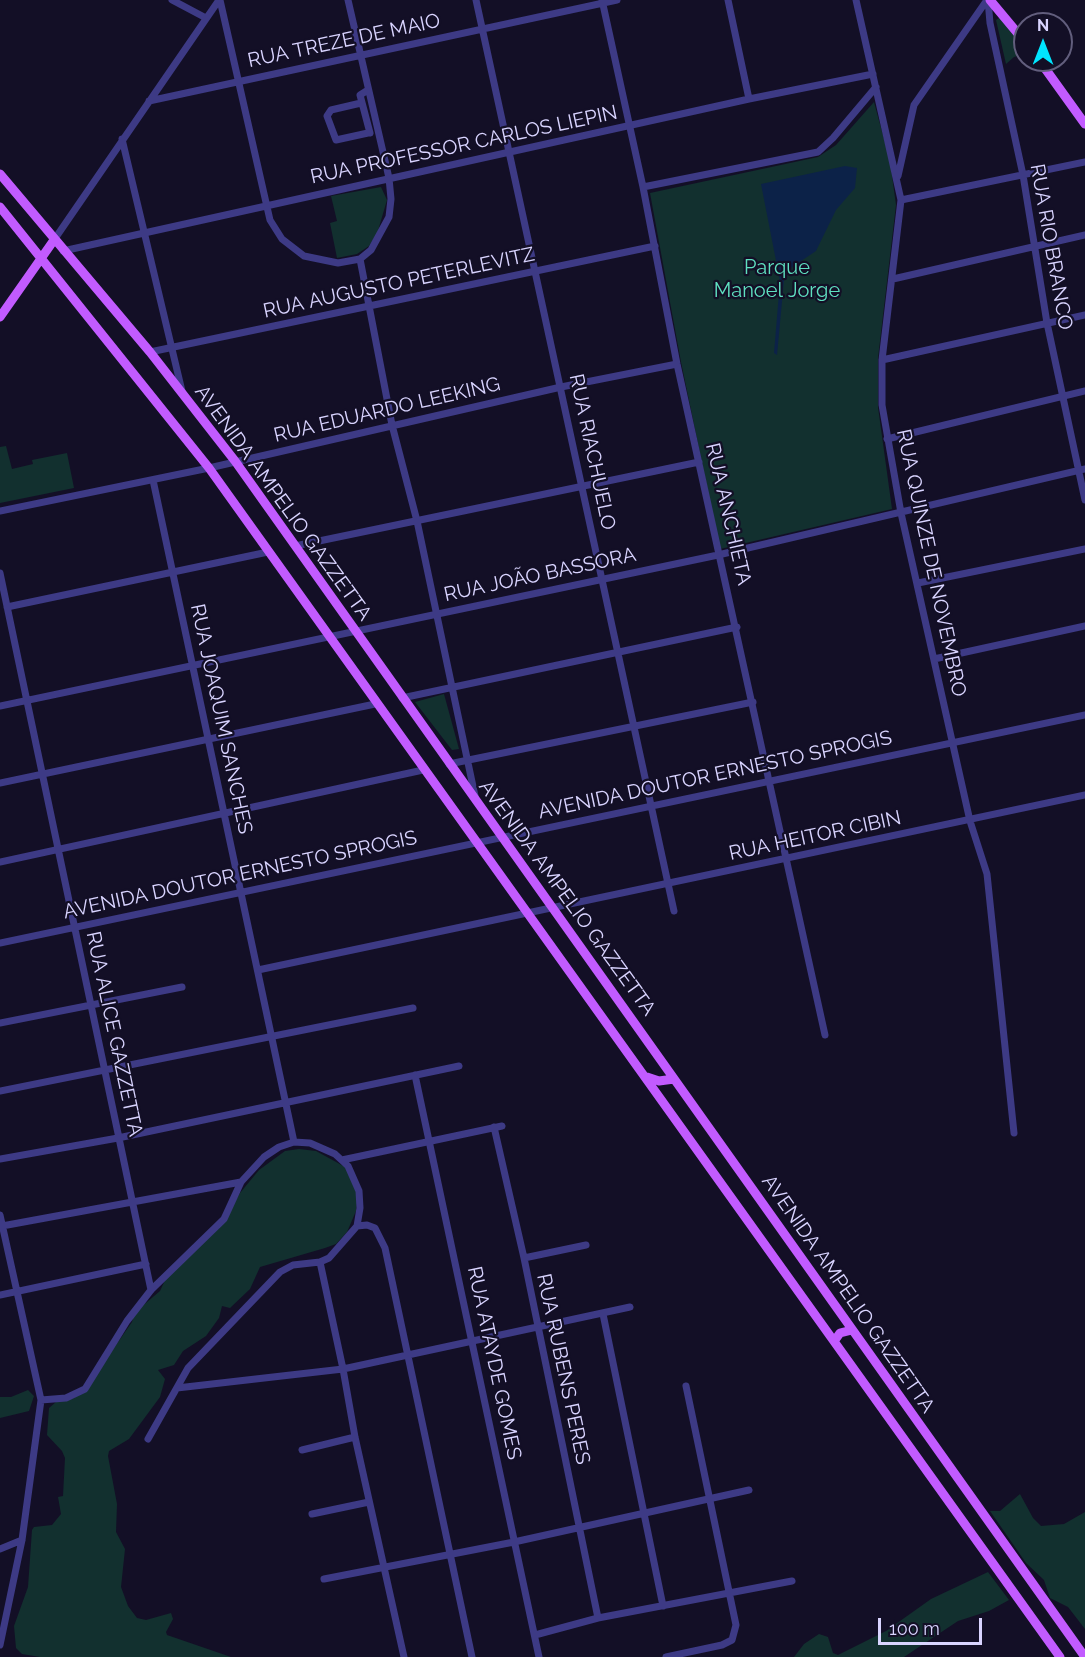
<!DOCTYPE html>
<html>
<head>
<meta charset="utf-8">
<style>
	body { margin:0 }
	#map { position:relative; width:1085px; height:1657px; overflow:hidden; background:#130f26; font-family:Raleway,sans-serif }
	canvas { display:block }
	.north { position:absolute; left:1013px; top:12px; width:60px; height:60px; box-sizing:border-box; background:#130f26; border:2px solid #625e7d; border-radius:50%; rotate:0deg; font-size:16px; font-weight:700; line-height:24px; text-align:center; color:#d9d4ff }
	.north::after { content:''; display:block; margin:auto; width:21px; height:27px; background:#00e5ff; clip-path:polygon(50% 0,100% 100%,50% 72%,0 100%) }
	.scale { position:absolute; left:878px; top:1618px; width:104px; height:27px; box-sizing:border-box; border:3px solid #d9d4ff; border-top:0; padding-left:8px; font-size:18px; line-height:21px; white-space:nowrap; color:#d9d4ff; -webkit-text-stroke:4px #130f26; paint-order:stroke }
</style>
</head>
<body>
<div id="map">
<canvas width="1085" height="1657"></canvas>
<div class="north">N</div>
<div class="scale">100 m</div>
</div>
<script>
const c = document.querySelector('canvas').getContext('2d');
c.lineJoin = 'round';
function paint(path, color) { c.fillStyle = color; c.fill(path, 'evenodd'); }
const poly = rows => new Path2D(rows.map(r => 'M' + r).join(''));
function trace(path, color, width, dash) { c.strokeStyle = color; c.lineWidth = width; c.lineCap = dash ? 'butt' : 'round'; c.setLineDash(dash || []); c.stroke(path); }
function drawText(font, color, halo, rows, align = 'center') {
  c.font = font + ' Raleway,sans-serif'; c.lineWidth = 4.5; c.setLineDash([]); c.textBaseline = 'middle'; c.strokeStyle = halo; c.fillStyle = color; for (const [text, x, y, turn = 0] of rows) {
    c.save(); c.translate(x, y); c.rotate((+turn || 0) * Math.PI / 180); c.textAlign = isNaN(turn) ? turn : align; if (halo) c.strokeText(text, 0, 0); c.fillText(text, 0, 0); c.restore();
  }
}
const green = poly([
	[1002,16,1025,51,1025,54,1014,57,1006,64,996,20],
	[874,102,890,161,896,205,878,358,878,407,892,509,720,549,681,362,650,193,818,157,836,145],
	[381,187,387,200,377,234,369,246,357,254,337,258,330,223,337,221,331,196],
	[6,446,12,469,33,464,32,460,67,453,74,488,0,503,0,447],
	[444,694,459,749,452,750,415,702],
	[299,1149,316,1151,347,1168,358,1196,356,1211,347,1232,336,1244,325,1248,260,1267,250,1289,230,1308,222,1306,219,1318,206,1336,183,1351,174,1365,158,1370,165,1379,160,1397,129,1439,109,1451,108,1456,117,1504,116,1532,125,1549,121,1587,128,1606,137,1618,146,1620,171,1613,173,1619,166,1632,167,1635,231,1657,40,1657,22,1654,16,1648,14,1626,28,1587,32,1530,34,1527,52,1525,61,1514,58,1497,63,1496,65,1458,62,1451,47,1435,49,1408,56,1402,74,1398,86,1388,132,1322,134,1313,160,1291,172,1265,223,1222,240,1193,259,1170,285,1151],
	[28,1390,34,1396,29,1411,0,1418,0,1397,11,1397],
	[1020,1494,1033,1518,1041,1526,1064,1524,1085,1512,1085,1629,1068,1607,1050,1598,1044,1580,1026,1563,990,1511,1000,1511],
	[988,1572,1009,1600,989,1611,958,1621,904,1657,794,1657,804,1644,819,1634,828,1637,833,1653,838,1655,886,1631,931,1599]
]);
const water = poly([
	[845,166,857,168,855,188,836,210,816,251,792,267,784,280,777,355,774,353,780,281,761,184]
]);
const minor = poly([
	[172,0,206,18],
	[220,0,270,220,282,239,304,256,338,263,360,259,371,250,389,217,391,199,389,178,348,0],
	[476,0,674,911],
	[602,0,643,187,677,364,825,1035],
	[728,0,749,99],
	[856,0,901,200,882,360,882,405,901,513,970,821,987,874,1014,1133],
	[988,0,990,23,1023,175,1047,323,1085,500],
	[368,90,360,95,370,133],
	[149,101,617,0],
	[361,103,331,110,327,116,336,140,368,133],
	[122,139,182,391],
	[898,176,914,105,987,0],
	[643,187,818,152,833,138,876,87],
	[901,200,1085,162],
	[54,240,219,0],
	[63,251,749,99,873,74],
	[360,259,392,425,417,521,475,796],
	[893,279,1085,235],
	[150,352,655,246],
	[882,360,1085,315],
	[887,439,1085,391],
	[153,480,294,1142],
	[0,511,209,468,561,387,677,364],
	[295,546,699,462],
	[0,573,151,1290],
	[918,583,1085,549],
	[7,607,268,552],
	[934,659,1085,626],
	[402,698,737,627],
	[0,706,718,555,1085,469],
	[449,764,753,702],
	[0,783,375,704],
	[0,862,423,770],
	[0,943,1085,715],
	[258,970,1085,795],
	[0,1023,182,987],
	[415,1075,539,1657],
	[0,1091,413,1008],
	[494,1127,524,1258,598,1618],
	[0,1159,118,1138,459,1066],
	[342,1160,502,1126],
	[0,1215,41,1400,22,1540,0,1645],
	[2,1226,241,1182],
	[357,1226,367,1225,375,1228,385,1248,472,1657],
	[524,1258,586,1245],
	[320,1262,343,1369,355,1437,404,1657],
	[0,1295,146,1264],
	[603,1314,663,1606],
	[177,1388,343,1369,630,1307],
	[41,1400,66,1398,85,1389,127,1321,151,1290,224,1219,241,1182,264,1157,279,1147,294,1142,310,1143,335,1154,348,1166,359,1191,360,1208,357,1226,329,1258,320,1262,293,1265,280,1272,188,1368,148,1439],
	[302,1450,355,1437],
	[312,1514,369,1502],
	[0,1549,22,1540],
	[324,1579,514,1542,749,1490],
	[535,1635,598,1618,792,1581],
	[666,1657,722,1645,732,1640,736,1625,686,1386]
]);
const major = poly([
	[990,0,1025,42],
	[1039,60,1085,124],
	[0,174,150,352,235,461,1085,1657],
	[0,207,209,468,1060,1657],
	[0,317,54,240],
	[647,1077,659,1081,674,1079],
	[835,1340,840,1333,852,1330]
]);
const streetNames = [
	["RUA TREZE DE MAIO",344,41,-12],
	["RUA PROFESSOR CARLOS LIEPIN",464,145,-12],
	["RUA RIO BRANCO",1051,247,80],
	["RUA AUGUSTO PETERLEVITZ",399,283,-12],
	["RUA EDUARDO LEEKING",387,410,-13],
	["RUA RIACHUELO",592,452,78],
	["AVENIDA AMPELIO GAZZETTA",283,503,54],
	["RUA ANCHIETA",728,514,77],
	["RUA QUINZE DE NOVEMBRO",931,563,78],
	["RUA JOÃO BASSORA",540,575,-12],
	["RUA JOAQUIM SANCHES",221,719,78],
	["AVENIDA DOUTOR ERNESTO SPROGIS",715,775,-12],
	["RUA HEITOR CIBIN",815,836,-12],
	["AVENIDA DOUTOR ERNESTO SPROGIS",240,875,-12],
	["AVENIDA AMPELIO GAZZETTA",567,898,54],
	["RUA ALICE GAZZETTA",114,1034,78],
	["AVENIDA AMPELIO GAZZETTA",848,1294,55],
	["RUA ATAYDE GOMES",494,1363,78],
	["RUA RUBENS PERES",563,1369,78]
];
const parkNames = [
	["Parque",777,268],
	["Manoel Jorge",777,291]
];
paint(green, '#12302f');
paint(water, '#0c2248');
trace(minor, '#3d3a85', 7);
trace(major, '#c25bff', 9);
drawText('20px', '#d9d4ff', '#130f26', streetNames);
drawText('20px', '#5fe0c0', '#130f26', parkNames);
</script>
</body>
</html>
